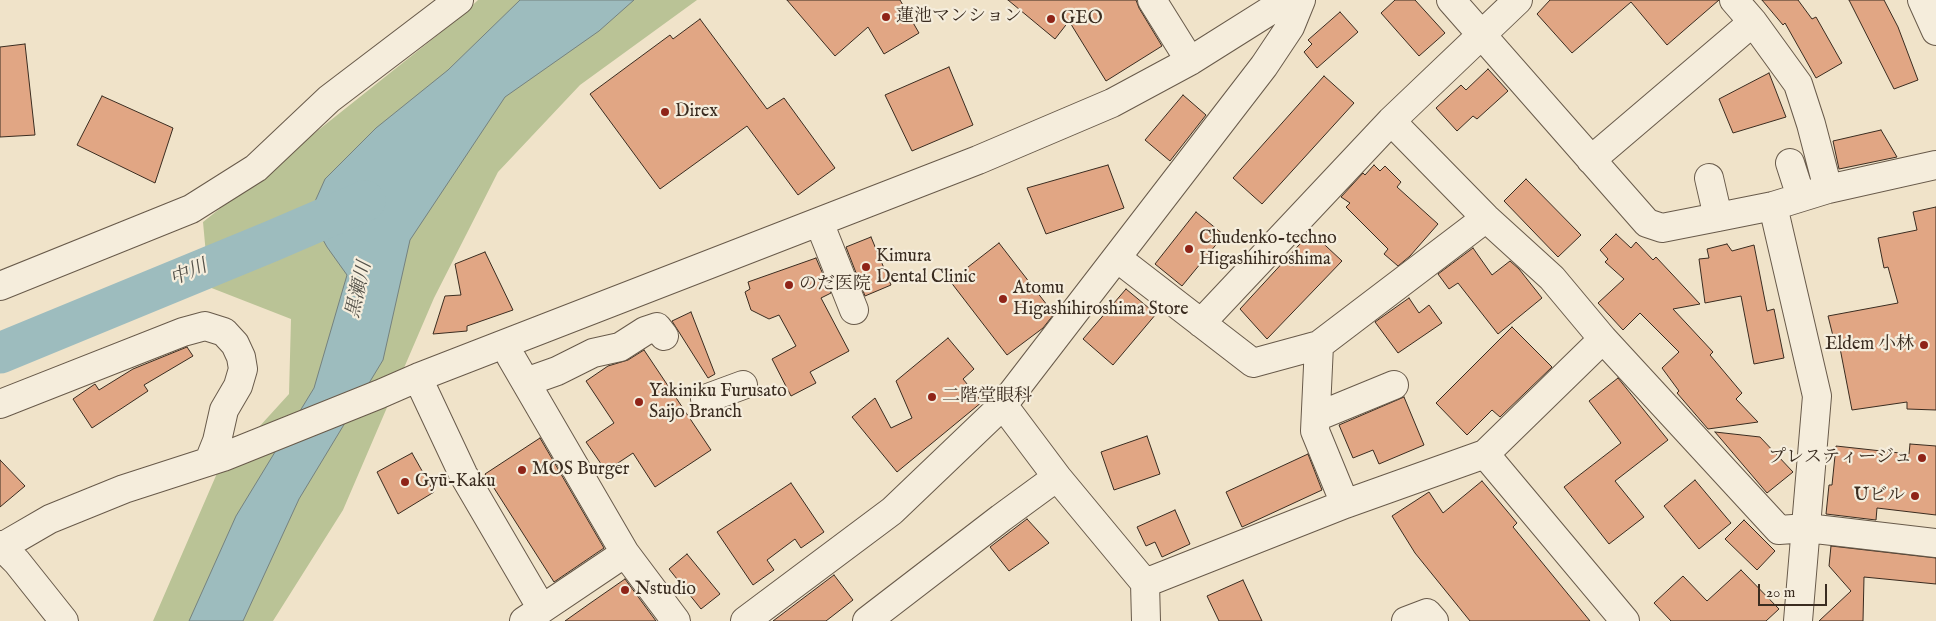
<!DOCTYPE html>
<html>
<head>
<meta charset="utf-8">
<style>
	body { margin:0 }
	#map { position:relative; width:1936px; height:621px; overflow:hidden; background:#f0e3c9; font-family:"IM FELL English",serif }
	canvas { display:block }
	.scale { position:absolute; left:1758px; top:584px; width:69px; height:22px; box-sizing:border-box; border:2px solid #3a2c20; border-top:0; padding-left:6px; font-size:15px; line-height:18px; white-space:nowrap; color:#3a2c20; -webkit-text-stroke:4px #f5eddc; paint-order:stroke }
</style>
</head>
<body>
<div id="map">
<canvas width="1936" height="621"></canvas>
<div class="scale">20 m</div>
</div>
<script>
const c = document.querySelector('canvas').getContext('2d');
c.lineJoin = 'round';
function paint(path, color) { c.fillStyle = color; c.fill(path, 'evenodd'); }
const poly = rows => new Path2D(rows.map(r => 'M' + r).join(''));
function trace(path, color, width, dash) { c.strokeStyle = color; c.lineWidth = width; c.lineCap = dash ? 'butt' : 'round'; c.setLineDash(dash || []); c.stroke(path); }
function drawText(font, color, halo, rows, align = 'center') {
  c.font = font + ' "IM FELL English","Noto Serif JP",serif'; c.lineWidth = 4.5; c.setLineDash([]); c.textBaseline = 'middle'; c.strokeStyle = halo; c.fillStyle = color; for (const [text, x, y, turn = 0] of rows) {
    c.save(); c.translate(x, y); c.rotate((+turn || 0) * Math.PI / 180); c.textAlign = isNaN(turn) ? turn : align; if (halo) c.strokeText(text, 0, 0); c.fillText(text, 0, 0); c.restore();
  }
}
const green = poly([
	[478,0,697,0,580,85,498,172,434,298,343,510,273,621,153,621,218,471,218,472,289,394,291,319,209,287,203,222,459,18]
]);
const water = poly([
	[520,0,634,0,599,31,505,97,410,240,383,360,299,499,243,621,189,621,236,516,314,388,347,275,327,247,309,215,325,179,376,128,448,70,520,0]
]);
const river = poly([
	[0,353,272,241,365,201]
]);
const building = poly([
	[787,0,900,0,919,33,884,54,868,27,835,56,787,0],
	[1008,0,1136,0,1139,8,1162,46,1106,81,1069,21,1055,39,1008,0],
	[1395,0,1415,0,1445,33,1419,56,1381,13,1395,0],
	[1550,0,1719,0,1667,45,1631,2,1572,53,1537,14,1550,0],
	[1762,0,1798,0,1812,19,1816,17,1842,63,1816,78,1785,23,1783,25,1762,0],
	[1849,0,1884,0,1898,27,1918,80,1894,89,1849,0],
	[1340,12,1358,32,1317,68,1304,52,1312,44,1308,40,1340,12],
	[700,19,767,109,784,98,835,168,798,195,747,126,660,189,590,94,670,35,673,39,700,19],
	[25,44,35,135,0,137,0,47,25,44],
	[949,67,973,125,912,151,885,95,949,67],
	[1488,69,1508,91,1477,119,1473,116,1457,131,1436,108,1461,85,1466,90,1488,69],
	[1769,73,1786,117,1733,133,1719,99,1769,73],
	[1324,76,1354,103,1262,204,1233,178,1324,76],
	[1183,95,1206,115,1170,161,1145,140,1183,95],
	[102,96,173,128,155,183,77,145,102,96],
	[1881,130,1897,157,1839,169,1833,141,1881,130],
	[1108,165,1124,208,1046,234,1027,188,1108,165],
	[1374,165,1380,171,1385,166,1401,182,1397,187,1438,224,1410,256,1398,266,1384,254,1388,249,1346,207,1350,203,1341,197,1363,173,1365,175,1374,165],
	[1526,179,1581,235,1558,257,1504,201,1526,179],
	[1936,207,1936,410,1907,409,1907,402,1852,410,1839,343,1835,344,1828,316,1898,303,1888,267,1884,268,1878,238,1917,230,1913,212,1936,207],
	[1196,212,1224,235,1182,286,1155,264,1196,212],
	[1311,232,1342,261,1267,339,1240,309,1311,232],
	[1616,234,1631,248,1636,242,1653,260,1656,257,1700,304,1673,309,1713,352,1710,355,1742,393,1736,399,1758,422,1708,429,1677,393,1679,391,1662,368,1679,352,1640,313,1623,330,1598,303,1624,279,1605,262,1608,259,1600,250,1616,234],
	[871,237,891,285,865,296,846,247,871,237],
	[999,243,1054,314,1043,328,1007,355,950,281,999,243],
	[1727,244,1732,251,1754,245,1767,311,1774,309,1784,358,1754,364,1741,296,1705,303,1699,259,1709,258,1707,249,1727,244],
	[1473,248,1492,275,1510,261,1519,269,1542,298,1498,334,1458,283,1449,289,1438,274,1473,248],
	[485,252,513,310,467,326,467,331,433,334,445,296,461,295,455,264,485,252],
	[816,258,831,293,821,298,849,351,810,372,816,383,791,396,772,359,796,346,779,315,769,319,751,310,745,292,750,289,748,282,816,258],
	[1126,289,1156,314,1113,365,1083,339,1126,289],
	[1409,298,1419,313,1429,305,1442,323,1398,353,1375,322,1409,298],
	[691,312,715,374,708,378,672,321,691,312],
	[1512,327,1552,367,1500,417,1492,410,1467,435,1436,403,1512,327],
	[948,338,974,369,963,379,982,402,897,472,852,417,875,398,891,428,912,418,896,381,948,338],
	[187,347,193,356,144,385,148,391,92,428,73,399,95,384,99,390,133,369,187,347],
	[644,350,711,450,655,487,633,453,606,471,586,442,614,423,586,381,608,366,628,360,644,350],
	[1618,378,1668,440,1615,481,1644,517,1609,544,1564,487,1621,443,1589,401,1618,378],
	[1404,397,1424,445,1379,464,1373,450,1353,458,1339,425,1404,397],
	[1715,432,1760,437,1793,472,1767,493,1715,432],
	[1147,436,1160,474,1114,490,1101,452,1147,436],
	[540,438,604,548,554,582,485,474,540,438],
	[1910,444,1936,446,1936,515,1877,508,1876,520,1826,514,1829,485,1832,485,1836,446,1909,454,1910,444],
	[412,453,434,492,398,514,377,472,412,453],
	[1308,454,1322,490,1242,527,1226,492,1308,454],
	[0,460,25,486,0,507,0,460],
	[1695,480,1731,523,1699,549,1664,506,1695,480],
	[1482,481,1517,523,1513,527,1590,621,1470,621,1415,553,1392,516,1429,492,1443,513,1482,481],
	[791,483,824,532,801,548,795,539,767,560,774,570,753,585,717,532,791,483],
	[1175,510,1190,544,1162,557,1155,542,1146,546,1137,527,1175,510],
	[1027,519,1049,543,1009,571,990,547,1027,519],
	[1744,520,1775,551,1757,570,1725,539,1744,520],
	[1831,546,1936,558,1936,584,1864,577,1863,621,1819,621,1851,591,1829,566,1831,546],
	[687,554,720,594,701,609,669,569,687,554],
	[1741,570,1779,609,1766,621,1671,621,1654,603,1683,576,1707,601,1741,570],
	[834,575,853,600,826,621,773,621,834,575],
	[625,579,656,621,565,621,589,604,625,579],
	[1243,580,1262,621,1219,621,1207,596,1243,580]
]);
const minor = poly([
	[1152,0,1190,61],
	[1451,0,1647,223,1662,228,1718,217,1773,206,1828,189,1936,165],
	[1734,0,1753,22,1798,84,1811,124,1828,189],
	[1922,0,1936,31],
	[1391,121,1486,218,1552,278,1603,339,1779,530,1807,528,1936,543],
	[1591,160,1753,22],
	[1790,163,1801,197],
	[1709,178,1718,217],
	[1773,206,1817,396,1798,621],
	[819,222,854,310],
	[1117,258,1253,363,1319,345,1486,218],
	[0,286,191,209,256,168,329,99,459,0],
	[1201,323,1391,121,1518,0],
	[505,344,511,357,625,553,676,621],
	[1319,345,1315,431,1345,504,1485,454,1603,339],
	[419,377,424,391,463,474,542,609],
	[526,382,557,371,593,353,620,347,645,331,657,327,664,336],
	[705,399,743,385],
	[0,404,183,332,205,326,224,332,235,344,241,357,243,369,238,386,224,410,217,441,209,461],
	[1003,405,1057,477,1145,583,1146,621],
	[1316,417,1394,385],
	[1485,454,1625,621],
	[0,545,17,562,64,621],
	[0,548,50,519,124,489,223,457,380,394,419,377,978,160,1112,103,1190,61,1287,0],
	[1145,583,1345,504],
	[524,621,625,553],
	[745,621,892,511,1003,405,1264,66,1290,27,1301,0],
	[867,621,1001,518,1057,477],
	[1406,621,1427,613,1434,621]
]);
const markers = [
	[886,17,5,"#8f2418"],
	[1051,19,5,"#8f2418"],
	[665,112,5,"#8f2418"],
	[1189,249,5,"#8f2418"],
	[866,267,5,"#8f2418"],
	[789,285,5,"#8f2418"],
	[1003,299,5,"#8f2418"],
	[1924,345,5,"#8f2418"],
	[932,397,5,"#8f2418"],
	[639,402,5,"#8f2418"],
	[1922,458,5,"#8f2418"],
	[522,470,5,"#8f2418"],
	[405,482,5,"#8f2418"],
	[1915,496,5,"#8f2418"],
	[625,590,5,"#8f2418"]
];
const poiNames = [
	["蓮池マンション",896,17],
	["GEO",1061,19],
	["Direx",675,112],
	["Chudenko-techno",1199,239],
	["Higashihiroshima",1199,260],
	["Kimura",876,257],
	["Dental Clinic",876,278],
	["のだ医院",799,285],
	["Atomu",1013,289],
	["Higashihiroshima Store",1013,310],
	["Eldem 小林",1914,345,"right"],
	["Yakiniku Furusato",649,392],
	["Saijo Branch",649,413],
	["二階堂眼科",942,397],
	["プレスティージュ",1912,458,"right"],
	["MOS Burger",532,470],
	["Gyū-Kaku",415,482],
	["Uビル",1905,496,"right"],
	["Nstudio",635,590]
];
const waterNames = [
	["中川",189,274,-23],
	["黒瀬川",360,290,-77]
];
paint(green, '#bac396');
paint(water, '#9dbcbe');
trace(water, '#75827f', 1);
trace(river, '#9dbcbe', 41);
paint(building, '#e1a684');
trace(building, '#3a2c20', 1);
trace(minor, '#685a4a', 30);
trace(minor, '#f5eddc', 28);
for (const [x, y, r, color] of markers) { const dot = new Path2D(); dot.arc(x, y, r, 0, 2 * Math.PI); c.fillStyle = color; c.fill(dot); trace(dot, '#f5eddc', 2); }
drawText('18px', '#3a2c20', '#f5eddc', poiNames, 'left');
drawText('italic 19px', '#535048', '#f5eddc', waterNames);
</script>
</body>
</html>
